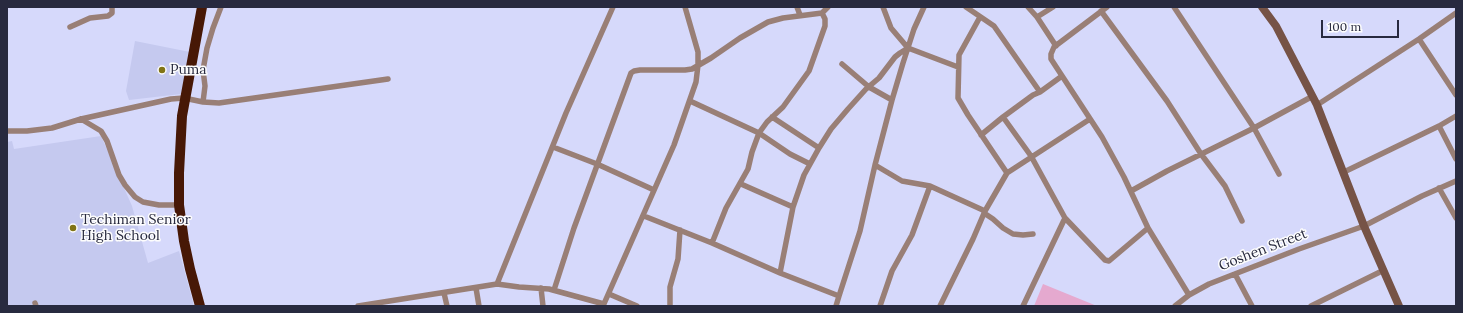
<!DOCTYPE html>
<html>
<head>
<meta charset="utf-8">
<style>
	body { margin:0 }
	#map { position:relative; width:1463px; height:313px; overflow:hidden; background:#d6d9fb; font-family:Lora,serif }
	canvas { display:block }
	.frame { position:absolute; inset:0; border:8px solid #282a3f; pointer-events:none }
	.scale { position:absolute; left:1321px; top:20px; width:78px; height:18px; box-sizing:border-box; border:2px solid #282a3f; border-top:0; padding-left:5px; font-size:12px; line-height:14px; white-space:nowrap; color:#282a3f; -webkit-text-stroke:3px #fdfdfd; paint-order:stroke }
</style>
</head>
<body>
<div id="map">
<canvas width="1463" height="313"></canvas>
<div class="frame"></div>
<div class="scale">100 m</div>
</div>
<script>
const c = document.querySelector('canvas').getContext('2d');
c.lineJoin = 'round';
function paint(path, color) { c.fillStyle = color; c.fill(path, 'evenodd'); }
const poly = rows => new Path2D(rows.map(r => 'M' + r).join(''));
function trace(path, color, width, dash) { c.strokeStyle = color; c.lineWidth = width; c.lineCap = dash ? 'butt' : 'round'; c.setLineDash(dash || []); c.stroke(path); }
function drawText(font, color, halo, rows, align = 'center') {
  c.font = font + ' Lora,serif'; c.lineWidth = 3; c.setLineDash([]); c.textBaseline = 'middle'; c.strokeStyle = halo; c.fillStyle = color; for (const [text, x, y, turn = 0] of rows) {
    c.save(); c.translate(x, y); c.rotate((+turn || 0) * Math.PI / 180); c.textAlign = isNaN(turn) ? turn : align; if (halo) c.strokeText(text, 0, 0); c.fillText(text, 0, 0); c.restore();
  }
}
const built = poly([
	[135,41,190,52,181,94,129,100,126,91],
	[101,136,132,206,148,263,179,251,194,306,7,306,7,142,12,141,14,149]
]);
const green = poly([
	[1043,284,1097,306,1034,306]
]);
const street = poly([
	[797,7,800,15],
	[883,7,891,28,908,48,958,67],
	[924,7,914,29,903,63,892,100,875,165,902,181,930,186],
	[966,7,994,26,1040,92,1033,95,1003,117,1031,156,1065,218,1105,260,1109,261,1148,228],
	[1028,7,1037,17,1056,46],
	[1107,7,1054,47,1051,54,1051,59,1102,137,1124,177,1148,228,1189,295],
	[1174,7,1254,128,1313,96],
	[1101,11,1167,101,1201,154,1225,186,1242,221],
	[980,17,959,55,958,98,968,115,1007,173,1090,119],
	[1037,17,1053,7],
	[70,27,90,18,108,16,112,13,112,7],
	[1419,39,1456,95],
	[842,64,869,87,892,100],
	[1040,92,1062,76],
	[690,101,759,133,790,154,810,164],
	[203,102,205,86,203,70,207,48,213,28,221,7],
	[1317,105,1419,39,1456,13],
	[772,117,819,148],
	[81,119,101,131,107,141,119,175,125,185,135,197,143,202,159,205,179,205],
	[1439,126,1456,159],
	[7,131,27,131,52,128,81,119,171,99,184,98,203,102,219,103,388,79],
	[981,135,1003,117],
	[553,147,597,164,654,190],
	[1344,172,1439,126,1456,116],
	[741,184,793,207],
	[1439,188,1456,218],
	[1131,191,1167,171,1254,128,1279,174],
	[984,213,993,219,1003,228,1013,234,1023,235,1033,234],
	[644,216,712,243,780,273,839,296,836,306],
	[712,243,726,208,748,169,752,152,759,133,767,122,783,107,809,71,825,26,825,19,822,13],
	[780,273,793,207,804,175,819,148,831,129,848,109,866,89,879,78,895,57,900,53,908,48],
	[1235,274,1252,306],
	[476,288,479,306],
	[541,288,543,306],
	[554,290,574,228,631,73,634,71,640,70,685,70,692,69,711,58,740,38,768,22,783,18,822,13,828,7],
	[444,293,447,306],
	[609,294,637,306],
	[839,296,860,231,875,165],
	[35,303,36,306],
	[604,304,549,289,519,287,497,284,566,113,613,7],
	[358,306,497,284],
	[603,306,674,145,696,82,698,65,698,52,685,7],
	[670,306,670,287,678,259,680,230],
	[880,306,892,271,912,235,930,186,985,211,1007,173],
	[940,306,973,239,985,211],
	[1023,306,1065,218],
	[1175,306,1189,295,1209,284,1299,249,1364,226,1422,196,1456,181],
	[1311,306,1384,270]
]);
const secondary = poly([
	[1262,7,1276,26,1317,105,1364,226,1399,306]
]);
const highway = poly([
	[200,306,190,269,184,241,179,205,179,173,182,116,202,7]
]);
const markers = [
	[162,70,4,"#817416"],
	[73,228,4,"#817416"]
];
const poiNames = [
	["Puma",170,70],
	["Techiman Senior",81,220],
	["High School",81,236]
];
const streetNames = [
	["Goshen Street",1263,250,-21]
];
paint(built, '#c5c9ef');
paint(green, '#e5a9cf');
trace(street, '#997f76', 5.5);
trace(secondary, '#765346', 8);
trace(highway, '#471806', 10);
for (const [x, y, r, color] of markers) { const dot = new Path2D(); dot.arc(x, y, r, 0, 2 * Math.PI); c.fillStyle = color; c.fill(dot); trace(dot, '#fdfdfd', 1.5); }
drawText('14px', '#282a3f', '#fdfdfd', poiNames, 'left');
drawText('14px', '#282a3f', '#fdfdfd', streetNames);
</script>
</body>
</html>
